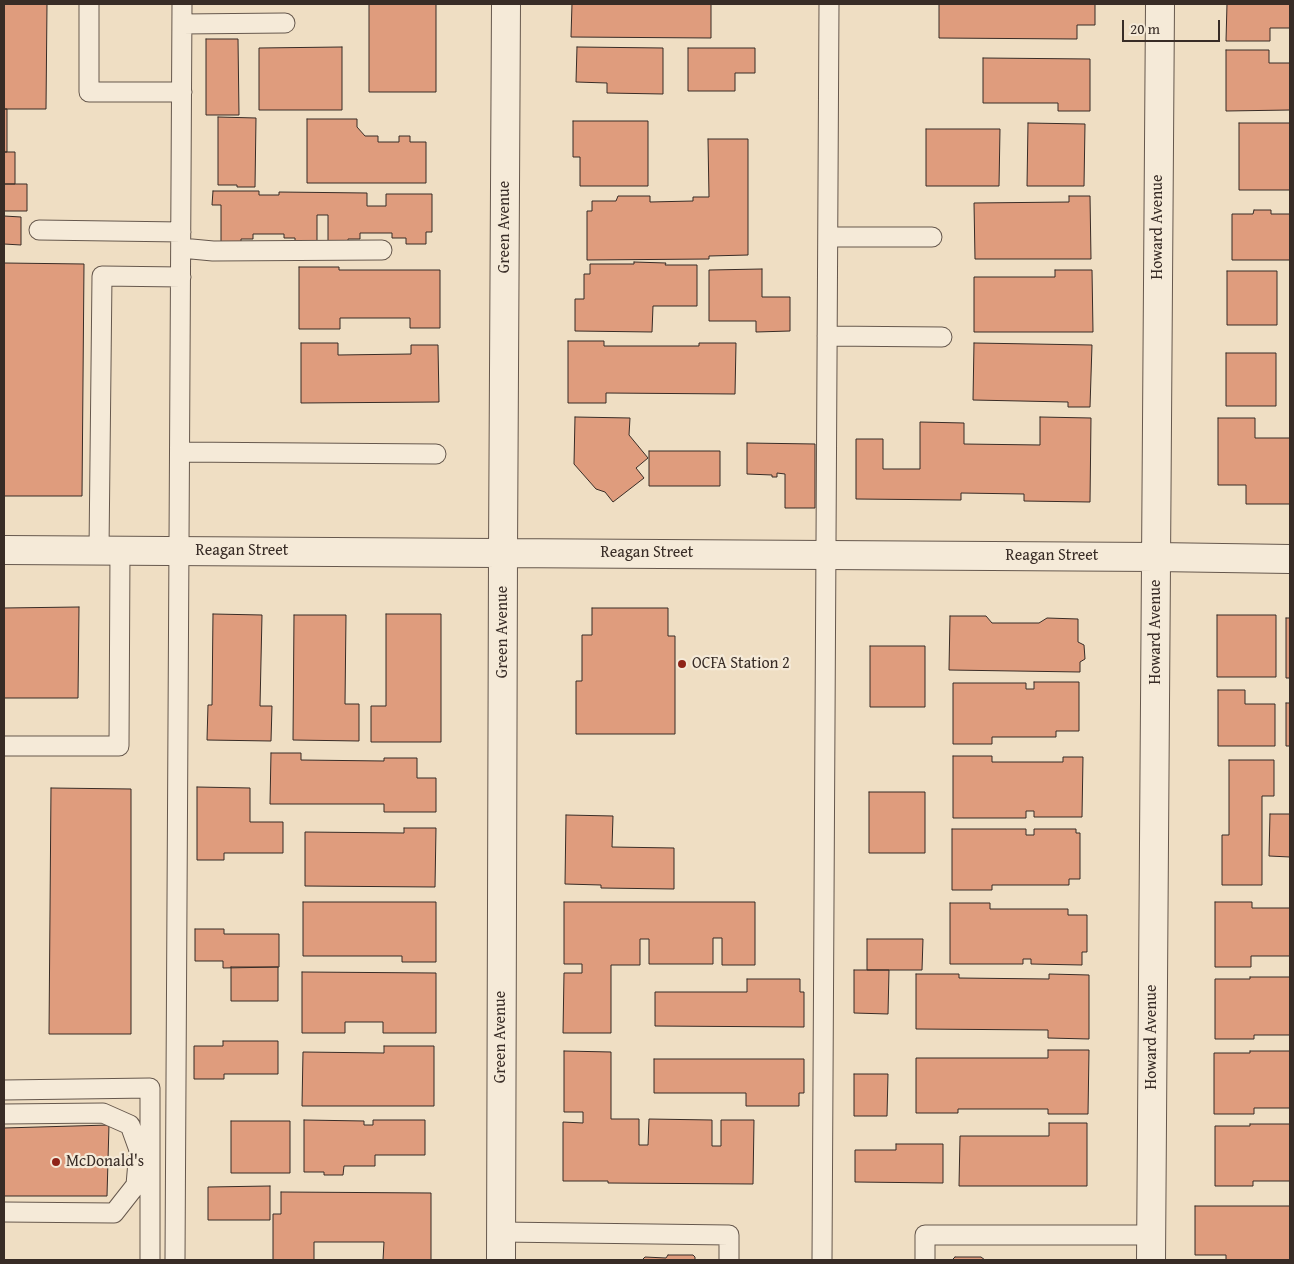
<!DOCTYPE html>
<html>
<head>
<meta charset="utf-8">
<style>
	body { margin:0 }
	#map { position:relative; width:1294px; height:1264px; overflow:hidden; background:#efdec3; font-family:"Gentium Book Plus",serif }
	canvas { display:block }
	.frame { position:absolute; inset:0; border:5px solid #382c26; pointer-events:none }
	.scale { position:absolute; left:1122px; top:20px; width:98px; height:22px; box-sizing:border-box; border:2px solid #382c26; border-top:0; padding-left:6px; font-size:15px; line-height:18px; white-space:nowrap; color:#382c26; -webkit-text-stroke:4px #f5ead8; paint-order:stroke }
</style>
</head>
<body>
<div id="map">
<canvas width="1294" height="1264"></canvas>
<div class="frame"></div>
<div class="scale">20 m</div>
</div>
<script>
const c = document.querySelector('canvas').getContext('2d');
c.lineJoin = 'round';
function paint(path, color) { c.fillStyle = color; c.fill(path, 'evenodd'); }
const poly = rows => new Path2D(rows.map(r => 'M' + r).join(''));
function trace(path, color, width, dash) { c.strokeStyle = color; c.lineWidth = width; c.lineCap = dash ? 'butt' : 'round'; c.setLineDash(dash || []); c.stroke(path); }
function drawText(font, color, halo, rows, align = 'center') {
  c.font = font + ' "Gentium Book Plus",serif'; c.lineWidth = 4.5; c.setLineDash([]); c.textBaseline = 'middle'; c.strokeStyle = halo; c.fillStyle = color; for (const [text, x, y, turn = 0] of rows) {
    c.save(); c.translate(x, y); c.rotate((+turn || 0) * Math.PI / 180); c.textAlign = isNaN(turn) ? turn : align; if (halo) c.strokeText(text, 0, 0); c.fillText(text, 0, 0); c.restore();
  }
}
const building = poly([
	[4,4,47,4,46,109,4,109,4,4],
	[369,4,436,4,436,92,369,92,369,4],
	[572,4,711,4,711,38,571,37,572,4],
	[939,4,1095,4,1095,25,1077,25,1077,39,939,38,939,4],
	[1227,4,1290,4,1290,28,1270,28,1270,41,1226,41,1227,4],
	[206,39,238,39,239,115,206,115,206,39],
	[342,47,342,110,259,110,259,48,342,47],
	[577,47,663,48,663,94,607,93,607,83,576,82,577,47],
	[688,48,755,48,755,73,735,73,735,91,688,91,688,48],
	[1226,50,1269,50,1269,63,1290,63,1290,110,1226,111,1226,50],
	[983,58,1090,59,1090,111,1058,111,1058,103,983,103,983,58],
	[4,109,7,109,7,152,4,152,4,109],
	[218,117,256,118,255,187,237,187,237,185,218,185,218,117],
	[307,119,357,119,357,127,365,136,378,136,378,142,399,142,399,136,410,136,410,142,426,142,426,183,307,183,307,119],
	[573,121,648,121,648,186,580,186,580,157,573,157,573,121],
	[1028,123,1085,124,1084,186,1027,186,1028,123],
	[1239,123,1290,123,1290,190,1239,190,1239,123],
	[926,129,1000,129,999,186,926,186,926,129],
	[708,139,748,139,748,255,709,256,709,259,587,260,587,211,592,211,592,201,616,201,618,196,650,196,650,202,693,201,693,197,709,197,708,139],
	[4,152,15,152,15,184,4,184,4,152],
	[4,184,27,184,27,211,4,211,4,184],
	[213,191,259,191,259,195,279,195,279,192,367,193,367,206,386,206,386,194,432,194,432,232,426,232,426,244,406,244,406,238,392,238,392,233,360,233,360,239,348,239,348,244,328,244,328,215,317,215,317,243,295,243,295,238,284,238,284,234,253,234,253,239,241,239,241,243,221,243,221,205,212,205,213,191],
	[1069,196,1090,196,1091,259,975,259,974,203,1069,202,1069,196],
	[1254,210,1271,210,1271,214,1290,214,1290,260,1232,260,1232,214,1253,214,1254,210],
	[4,216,21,217,21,245,4,244,4,216],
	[634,262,666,263,665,265,697,265,697,306,653,306,652,332,575,331,575,299,584,299,584,274,590,274,590,264,634,264,634,262],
	[4,263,84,264,82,496,4,496,4,263],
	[299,267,339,267,339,270,440,270,440,328,410,328,410,318,340,318,340,329,299,329,299,267],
	[762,269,762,297,790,297,790,331,756,332,756,321,709,321,709,270,762,269],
	[1055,270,1092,270,1093,332,974,332,974,277,1055,277,1055,270],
	[1227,271,1277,271,1277,325,1227,325,1227,271],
	[568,341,604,341,604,346,699,346,699,343,736,343,735,394,606,393,606,403,568,403,568,341],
	[301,343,338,343,338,355,411,354,411,345,438,345,439,402,301,403,301,343],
	[974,343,1092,345,1090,407,1068,407,1068,402,973,400,974,343],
	[1226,353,1276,353,1276,406,1226,406,1226,353],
	[575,417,630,418,629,435,648,458,636,468,644,478,613,502,605,492,596,489,574,464,575,417],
	[1040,417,1091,418,1090,502,1024,501,1024,494,961,493,961,500,856,499,856,439,883,439,883,469,920,469,920,422,964,423,964,444,1040,445,1040,417],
	[1218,418,1255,418,1255,438,1290,438,1290,504,1246,504,1246,485,1218,485,1218,418],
	[747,443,815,444,815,508,785,508,785,474,777,473,777,477,772,477,772,475,747,474,747,443],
	[649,451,720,451,720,486,649,486,649,451],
	[79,607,78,698,4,698,4,608,79,607],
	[592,608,668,608,668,636,675,636,675,734,576,734,576,681,582,681,582,635,592,635,592,608],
	[213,614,262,615,260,706,272,706,271,741,207,740,208,705,212,705,213,614],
	[386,614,441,614,441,742,371,742,371,706,386,706,386,614],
	[294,615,346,615,345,704,359,704,359,741,293,740,294,615],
	[1217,615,1276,615,1276,677,1217,677,1217,615],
	[950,616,986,616,992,623,1039,623,1047,618,1078,619,1078,642,1084,645,1085,659,1080,662,1080,672,949,670,950,616],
	[1286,618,1290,618,1290,678,1286,678,1286,618],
	[870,646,925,646,925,707,870,707,870,646],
	[1034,682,1079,682,1079,731,1056,731,1056,737,992,737,992,744,953,744,953,683,1026,683,1026,689,1034,689,1034,682],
	[1218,690,1245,690,1245,704,1275,704,1275,746,1218,746,1218,690],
	[1286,703,1290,703,1290,746,1286,746,1286,703],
	[271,753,301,753,301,760,384,761,384,758,417,758,417,778,436,778,436,812,384,812,384,804,270,804,271,753],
	[953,756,992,756,992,762,1063,762,1063,757,1083,757,1082,817,1034,817,1034,811,1026,811,1026,818,953,818,953,756],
	[1229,760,1274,760,1274,796,1262,796,1262,885,1222,885,1222,835,1229,835,1229,760],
	[197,787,250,788,250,822,283,822,283,853,224,853,224,860,197,860,197,787],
	[51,788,131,789,131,1034,49,1034,51,788],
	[869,792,925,792,925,853,869,853,869,792],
	[1270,814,1290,814,1290,857,1269,856,1270,814],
	[566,815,613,816,612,847,674,848,674,889,601,888,601,885,565,884,566,815],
	[404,828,436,828,435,887,305,886,305,832,404,833,404,828],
	[952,829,1026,829,1026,835,1034,835,1034,829,1076,829,1076,833,1080,833,1080,879,1069,879,1069,885,992,885,992,890,952,890,952,829],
	[303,902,436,902,436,962,402,962,402,956,303,956,303,902],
	[564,902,755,902,755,965,722,965,722,938,713,938,713,964,649,964,649,939,640,939,640,965,611,965,611,1033,563,1033,564,973,582,973,582,964,564,964,564,902],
	[1215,902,1252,902,1252,908,1290,908,1290,956,1251,956,1251,967,1215,967,1215,902],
	[950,903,990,903,990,909,1068,909,1068,915,1087,915,1087,952,1082,952,1082,965,1031,964,1031,959,1023,959,1023,964,950,964,950,903],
	[195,929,224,929,224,934,279,934,279,967,223,968,223,961,195,961,195,929],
	[867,939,923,939,922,970,867,970,867,939],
	[231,967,278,967,278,1001,231,1001,231,967],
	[854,970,889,970,888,1014,854,1013,854,970],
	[302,972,436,973,436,1033,383,1033,383,1022,345,1022,345,1033,302,1033,302,972],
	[916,974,959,974,959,978,1049,979,1049,974,1089,975,1089,1039,1048,1038,1048,1030,916,1029,916,974],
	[1250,977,1290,977,1290,1035,1254,1035,1254,1039,1215,1039,1215,979,1250,979,1250,977],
	[747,979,800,979,800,992,804,992,804,1027,655,1026,655,992,747,992,747,979],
	[223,1041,278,1041,278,1074,224,1074,224,1079,194,1079,194,1046,223,1046,223,1041],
	[384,1046,434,1046,434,1106,302,1106,303,1052,384,1053,384,1046],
	[1048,1050,1089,1050,1088,1114,1048,1114,1048,1109,958,1109,958,1113,916,1113,916,1058,1048,1058,1048,1050],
	[564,1051,611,1052,611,1119,639,1119,639,1145,648,1145,649,1119,712,1120,712,1146,721,1146,721,1120,754,1120,753,1184,608,1183,608,1181,563,1181,563,1122,583,1123,583,1112,564,1112,564,1051],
	[1250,1051,1290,1051,1290,1108,1254,1108,1254,1114,1214,1114,1214,1053,1250,1053,1250,1051],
	[654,1059,804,1059,804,1093,799,1093,799,1106,746,1106,746,1093,654,1093,654,1059],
	[854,1074,888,1074,887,1116,854,1116,854,1074],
	[304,1120,364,1121,364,1125,373,1125,373,1120,425,1120,425,1155,375,1155,375,1166,344,1166,343,1175,324,1175,324,1172,304,1172,304,1120],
	[231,1121,290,1121,290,1173,231,1173,231,1121],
	[1049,1123,1087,1123,1087,1186,959,1186,960,1136,1049,1136,1049,1123],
	[1250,1124,1290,1124,1290,1181,1253,1181,1253,1186,1215,1186,1215,1126,1250,1126,1250,1124],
	[109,1125,107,1196,4,1196,4,1128,109,1125],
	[896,1144,943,1144,943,1183,855,1182,855,1150,896,1150,896,1144],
	[270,1186,270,1220,208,1220,208,1187,270,1186],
	[281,1192,431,1193,431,1260,383,1260,384,1242,314,1242,314,1260,273,1260,273,1214,281,1214,281,1192],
	[1195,1206,1290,1206,1290,1260,1226,1260,1226,1255,1195,1255,1195,1206],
	[668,1255,693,1255,695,1257,695,1260,642,1260,645,1257,666,1258,668,1255],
	[955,1257,981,1257,985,1260,1005,1260,952,1260,955,1257]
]);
const lane = poly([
	[89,4,89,92,182,92],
	[182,24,285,23],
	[39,230,181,232],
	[828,237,932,237],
	[181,248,213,251,382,250],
	[827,336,942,337],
	[180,452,436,454],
	[99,550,102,276,181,277],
	[4,746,119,746,120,550],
	[4,1090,150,1088,150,1260],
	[4,1114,103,1113,130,1125,139,1150,136,1185,114,1213,4,1212],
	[501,1232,729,1235,729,1260],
	[175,1260,182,4],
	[822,1260,829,4],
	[925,1260,925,1235,1151,1235]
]);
const street = poly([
	[4,550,1156,557,1290,559],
	[501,1260,503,552,506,4],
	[1151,1260,1160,4]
]);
const markers = [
	[682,664,5,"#8f2418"],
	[56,1162,5,"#8f2418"]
];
const streetNames = [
	["Green Avenue",505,227,-90],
	["Howard Avenue",1158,227,-90],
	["Reagan Street",242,551],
	["Reagan Street",647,553],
	["Reagan Street",1052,556],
	["Green Avenue",503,632,-90],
	["Howard Avenue",1156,632,-90],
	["Green Avenue",501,1037,-90],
	["Howard Avenue",1152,1037,-90]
];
const poiNames = [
	["OCFA Station 2",692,664],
	["McDonald's",66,1162]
];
paint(building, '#df9c7d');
trace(building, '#382c26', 1);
trace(lane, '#66584d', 21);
trace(street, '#66584d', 30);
trace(lane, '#f5ead8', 19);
trace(street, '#f5ead8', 28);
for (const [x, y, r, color] of markers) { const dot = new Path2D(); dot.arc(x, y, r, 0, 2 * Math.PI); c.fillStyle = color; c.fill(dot); trace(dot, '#f5ead8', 2); }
drawText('16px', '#382c26', '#f5ead8', streetNames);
drawText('16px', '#382c26', '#f5ead8', poiNames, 'left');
</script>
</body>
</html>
